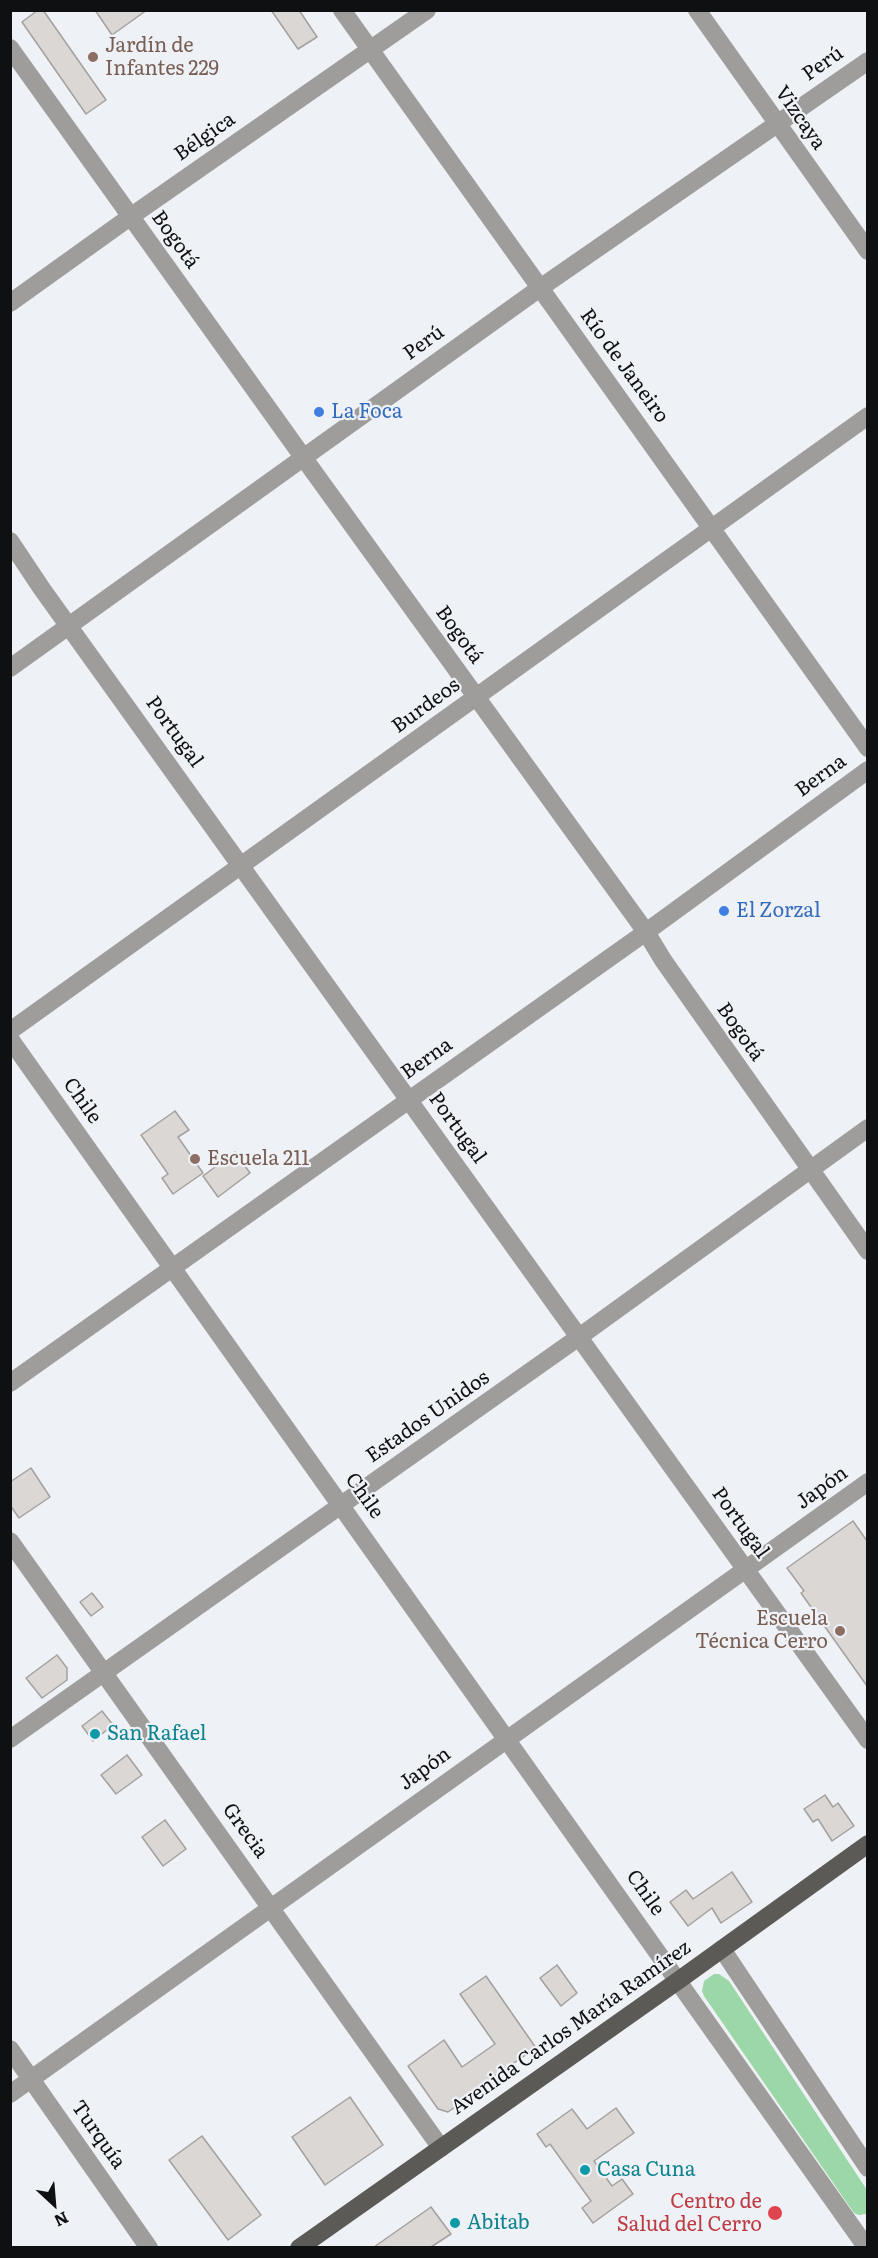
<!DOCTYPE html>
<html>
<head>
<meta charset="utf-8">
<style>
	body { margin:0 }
	#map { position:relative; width:878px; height:2258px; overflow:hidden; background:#eef1f5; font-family:Literata,serif }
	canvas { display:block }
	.frame { position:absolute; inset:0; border:12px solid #0f1012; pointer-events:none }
	.north { position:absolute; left:24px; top:2174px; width:60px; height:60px; -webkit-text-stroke:4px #eef1f5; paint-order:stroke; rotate:154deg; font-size:16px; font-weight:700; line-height:24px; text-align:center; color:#0f1012 }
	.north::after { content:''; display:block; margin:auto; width:21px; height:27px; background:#0f1012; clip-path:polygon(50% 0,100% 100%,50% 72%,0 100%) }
</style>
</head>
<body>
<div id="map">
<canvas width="878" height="2258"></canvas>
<div class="frame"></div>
<div class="north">N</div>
</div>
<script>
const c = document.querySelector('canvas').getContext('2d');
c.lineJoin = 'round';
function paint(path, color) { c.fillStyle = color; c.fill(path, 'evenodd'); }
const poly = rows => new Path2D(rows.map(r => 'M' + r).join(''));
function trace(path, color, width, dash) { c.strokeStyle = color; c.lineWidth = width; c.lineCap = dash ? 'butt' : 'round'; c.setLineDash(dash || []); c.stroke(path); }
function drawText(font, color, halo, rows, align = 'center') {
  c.font = font + ' Literata,serif'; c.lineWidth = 4.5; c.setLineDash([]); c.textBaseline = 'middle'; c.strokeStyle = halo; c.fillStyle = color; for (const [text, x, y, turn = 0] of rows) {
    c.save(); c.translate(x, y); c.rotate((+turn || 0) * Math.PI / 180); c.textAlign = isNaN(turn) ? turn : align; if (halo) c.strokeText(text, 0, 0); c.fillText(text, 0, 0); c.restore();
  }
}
const green = poly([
	[714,1974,719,1974,729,1981,867,2190,866,2214,859,2215,854,2213,704,1996,702,1991,704,1981]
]);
const building = poly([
	[38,10,43,10,106,100,86,114,22,22,38,10],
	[95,10,147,10,112,35,95,10],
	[271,10,299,10,317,37,298,49,271,10],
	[175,1111,189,1130,178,1137,203,1173,173,1194,162,1178,168,1174,141,1135,175,1111],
	[235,1152,250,1173,218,1197,203,1176,235,1152],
	[31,1468,50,1497,19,1518,10,1505,10,1482,31,1468],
	[853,1521,867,1541,867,1686,801,1593,804,1591,787,1568,853,1521],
	[92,1593,103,1607,91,1616,80,1602,92,1593],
	[57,1655,67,1668,67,1680,42,1698,26,1678,57,1655],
	[102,1711,113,1725,93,1741,82,1726,102,1711],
	[127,1755,142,1775,116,1794,101,1775,127,1755],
	[825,1795,833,1807,838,1803,854,1826,832,1841,818,1819,813,1822,804,1809,825,1795],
	[165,1820,186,1849,163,1866,142,1837,165,1820],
	[732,1872,752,1902,721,1923,712,1908,688,1926,670,1902,686,1890,693,1899,732,1872],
	[557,1965,577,1993,561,2006,540,1978,557,1965],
	[486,1976,536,2048,477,2088,479,2090,448,2112,438,2109,408,2066,444,2040,462,2067,495,2044,460,1994,486,1976],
	[350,2097,383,2145,325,2185,292,2137,350,2097],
	[616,2108,634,2133,594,2161,612,2186,622,2179,633,2194,593,2223,582,2208,591,2201,550,2144,546,2147,537,2134,572,2109,587,2129,616,2108],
	[202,2136,261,2215,228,2240,169,2160,202,2136],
	[431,2207,451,2234,431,2247,374,2247,431,2207]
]);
const minor = poly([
	[342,10,868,748],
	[697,10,868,251],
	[10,48,303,457,646,932,663,960,868,1251],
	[10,303,130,217,427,10],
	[10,541,42,589,868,1740],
	[10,668,540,288,868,61],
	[10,1031,868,416],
	[10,1039,867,2248],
	[10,1383,646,932,868,770],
	[10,1541,441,2148],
	[10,1739,579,1337,868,1128],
	[722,1949,868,2168],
	[10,2049,149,2248],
	[10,2094,868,1482]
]);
const major = poly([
	[299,2248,679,1980,868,1844]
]);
const markers = [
	[93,57,6,"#8d6e63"],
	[319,412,6,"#3f7fe0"],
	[724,911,6,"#3f7fe0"],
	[195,1159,6,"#8d6e63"],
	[840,1631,6,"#8d6e63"],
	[95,1734,6,"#0f9aa8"],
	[585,2170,6,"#0f9aa8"],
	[775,2213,8,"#e0444e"],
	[455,2223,6,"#0f9aa8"]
];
const educationNames = [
	["Jardín de",105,46],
	["Infantes 229",105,69],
	["Escuela 211",207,1159],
	["Escuela",828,1619,"right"],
	["Técnica Cerro",828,1642,"right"]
];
const streetNames = [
	["Perú",823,64,-35],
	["Vizcaya",800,118,55],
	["Bélgica",205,137,-35],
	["Bogotá",175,240,54],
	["Perú",424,343,-36],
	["Río de Janeiro",624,366,54],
	["Bogotá",459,635,54],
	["Burdeos",426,706,-36],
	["Portugal",174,732,54],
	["Berna",821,776,-36],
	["Bogotá",740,1032,55],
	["Berna",427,1059,-35],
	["Chile",82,1101,55],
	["Portugal",457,1128,54],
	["Estados Unidos",428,1417,-35],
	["Japón",822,1488,-36],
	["Chile",364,1496,55],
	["Portugal",740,1523,54],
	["Japón",425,1769,-36],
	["Grecia",245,1831,54],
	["Chile",645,1893,55],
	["Avenida Carlos María Ramírez",571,2028,-35],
	["Turquía",98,2135,55]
];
const shopNames = [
	["La Foca",331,412],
	["El Zorzal",736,911]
];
const cultureNames = [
	["San Rafael",107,1734],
	["Casa Cuna",597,2170],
	["Abitab",467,2223]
];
const healthNames = [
	["Centro de",762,2202],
	["Salud del Cerro",762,2225]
];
paint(green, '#9bd7a7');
paint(building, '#dbd7d4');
trace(building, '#a4a09e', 1.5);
trace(minor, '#9e9d9c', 18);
trace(major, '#5b5a57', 18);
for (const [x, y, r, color] of markers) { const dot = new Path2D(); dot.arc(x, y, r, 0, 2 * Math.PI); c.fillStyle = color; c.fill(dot); trace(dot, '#eef1f5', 2); }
drawText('20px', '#785e54', '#eef1f5', educationNames, 'left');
drawText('20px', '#0f1012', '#eef1f5', streetNames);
drawText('20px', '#366cbe', '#eef1f5', shopNames, 'left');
drawText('20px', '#0d838f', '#eef1f5', cultureNames, 'left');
drawText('20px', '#be3a42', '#eef1f5', healthNames, 'right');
</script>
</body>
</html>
